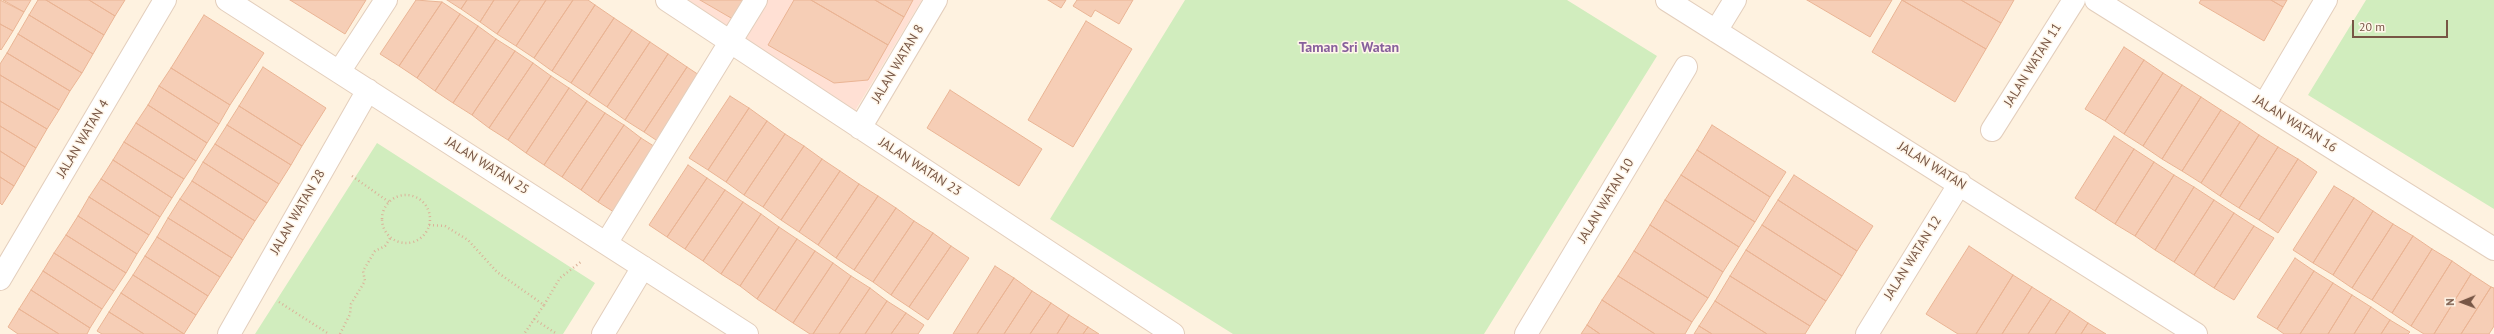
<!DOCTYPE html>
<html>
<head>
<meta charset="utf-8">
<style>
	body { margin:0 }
	#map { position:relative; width:2494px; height:334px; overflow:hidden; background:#fef2e0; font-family:"PT Sans",sans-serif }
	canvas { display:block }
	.north { position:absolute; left:2442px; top:282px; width:40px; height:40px; -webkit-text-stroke:3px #fff6e9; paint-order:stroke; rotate:269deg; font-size:11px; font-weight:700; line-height:16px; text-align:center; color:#775645 }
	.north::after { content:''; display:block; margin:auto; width:14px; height:18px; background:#775645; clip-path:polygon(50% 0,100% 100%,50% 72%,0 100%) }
	.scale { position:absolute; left:2352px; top:20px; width:96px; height:18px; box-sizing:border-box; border:2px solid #775645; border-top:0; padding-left:5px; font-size:12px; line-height:14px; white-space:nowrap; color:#775645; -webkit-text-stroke:3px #fff6e9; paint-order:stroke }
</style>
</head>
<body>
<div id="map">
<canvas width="2494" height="334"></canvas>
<div class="north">N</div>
<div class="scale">20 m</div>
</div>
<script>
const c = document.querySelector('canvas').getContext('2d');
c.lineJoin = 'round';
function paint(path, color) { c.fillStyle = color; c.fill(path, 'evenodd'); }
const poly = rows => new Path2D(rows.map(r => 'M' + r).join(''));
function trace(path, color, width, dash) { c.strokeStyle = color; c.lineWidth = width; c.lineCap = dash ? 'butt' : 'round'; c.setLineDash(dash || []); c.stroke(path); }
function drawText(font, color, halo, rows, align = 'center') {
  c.font = font + ' "PT Sans",sans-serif'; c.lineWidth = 3; c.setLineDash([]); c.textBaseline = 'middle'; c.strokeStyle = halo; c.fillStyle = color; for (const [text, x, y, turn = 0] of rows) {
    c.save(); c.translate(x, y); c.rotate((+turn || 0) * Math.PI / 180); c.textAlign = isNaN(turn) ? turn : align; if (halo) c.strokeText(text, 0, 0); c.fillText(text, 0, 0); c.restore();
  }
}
const commercial = poly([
	[688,0,922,0,855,111]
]);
const green = poly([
	[1185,0,1567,0,1657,56,1484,334,1233,334,1050,219],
	[2366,0,2494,0,2494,209,2308,95],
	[377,143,595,283,563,334,255,334]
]);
const building = poly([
	[0,0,24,12,13,31,0,24,0,0],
	[3,0,31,0,24,12,3,0],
	[38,0,46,0,104,35,93,54,29,15,38,0],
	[46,0,89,0,115,16,104,35,46,0],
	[89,0,125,0,115,16,89,0],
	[290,0,366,0,345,34,290,0],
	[416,0,442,2,399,66,380,54,416,0],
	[447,0,467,0,461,9,447,0],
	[467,0,494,0,480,22,461,9,467,0],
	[494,0,520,0,497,34,480,22,494,0],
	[520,0,546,0,516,46,497,34,520,0],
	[546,0,573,0,534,58,516,46,546,0],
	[573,0,588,0,595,5,552,71,534,58,573,0],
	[700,0,751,0,738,22,700,0],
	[794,0,811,0,888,45,868,80,834,83,768,45,794,0],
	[811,0,875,0,904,17,888,45,811,0],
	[875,0,913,0,904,17,875,0],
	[1048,0,1066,0,1061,8,1048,0],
	[1077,0,1133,0,1119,24,1095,10,1091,17,1073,6,1077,0],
	[1807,0,1892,0,1870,37,1807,0],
	[1902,0,1961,0,2001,23,1986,49,1902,0],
	[1902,0,1986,49,1955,102,1872,52,1902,0],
	[1961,0,2014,0,2001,23,1961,0],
	[2201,0,2271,0,2283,7,2264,41,2199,3,2201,0],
	[2271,0,2287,0,2283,7,2271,0],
	[442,2,460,14,417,78,399,66,442,2],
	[595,5,614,18,571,83,552,71,595,5],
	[460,14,478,26,435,91,417,78,460,14],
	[29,15,93,54,82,73,18,34,29,15],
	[204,15,264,53,230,105,171,68,204,15],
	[614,18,632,30,589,95,571,83,614,18],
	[1086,21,1132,49,1073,147,1028,120,1086,21],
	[0,24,13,31,1,50,0,49,0,24],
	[478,26,496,39,453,103,435,91,478,26],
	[632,30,650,42,607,107,589,95,632,30],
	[18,34,82,73,70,91,7,53,18,34],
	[496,39,515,51,472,115,453,103,496,39],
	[650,42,668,54,625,120,607,107,650,42],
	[2124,47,2144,60,2105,121,2085,109,2124,47],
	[515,51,533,63,489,128,472,115,515,51],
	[7,53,70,91,59,110,0,75,0,64,7,53],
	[668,54,687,67,644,132,625,120,668,54],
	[2144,60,2163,73,2124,134,2105,121,2144,60],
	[533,63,551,76,508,140,489,128,533,63],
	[263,67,326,108,302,146,239,106,263,67],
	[687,67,705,79,662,144,644,132,687,67],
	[171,68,230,105,219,124,159,86,171,68],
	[2163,73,2182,85,2143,146,2124,134,2163,73],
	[0,75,59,110,47,129,0,101,0,75],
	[551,76,569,88,526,153,508,140,551,76],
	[2182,85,2201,97,2162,159,2143,146,2182,85],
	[159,86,219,124,207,143,148,105,159,86],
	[569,88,587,101,544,165,526,153,569,88],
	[950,90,1042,149,1019,186,927,128,950,90],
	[730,96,749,108,708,170,689,158,730,96],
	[2201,97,2221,110,2182,171,2162,159,2201,97],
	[0,101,47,129,36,148,0,126,0,101],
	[587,101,605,113,562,177,544,165,587,101],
	[148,105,207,143,196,161,136,123,148,105],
	[239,106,302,146,291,165,227,125,239,106],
	[749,108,767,121,726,182,708,170,749,108],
	[2221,110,2240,122,2201,183,2182,171,2221,110],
	[605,113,624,125,581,190,562,177,605,113],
	[767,121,785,134,744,195,726,182,767,121],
	[2240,122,2259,135,2220,196,2201,183,2240,122],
	[136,123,196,161,184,179,124,142,136,123],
	[227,125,291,165,279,184,215,144,227,125],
	[624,125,641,138,598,202,581,190,624,125],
	[1712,125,1786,172,1770,197,1697,150,1712,125],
	[0,126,36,148,25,167,0,151,0,126],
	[785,134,804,146,763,207,744,195,785,134],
	[2259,135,2278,147,2239,208,2220,196,2259,135],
	[2114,136,2134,149,2095,211,2075,198,2114,136],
	[641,138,660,150,617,214,598,202,641,138],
	[124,142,184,179,172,198,113,160,124,142],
	[215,144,279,184,267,203,203,162,215,144],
	[804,146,822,159,781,220,763,207,804,146],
	[2278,147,2298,159,2259,220,2239,208,2278,147],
	[2134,149,2154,162,2115,224,2095,211,2134,149],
	[1697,150,1770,197,1755,222,1681,175,1697,150],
	[0,151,25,167,14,186,0,177,0,151],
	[822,159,840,171,799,232,781,220,822,159],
	[2298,159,2317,172,2278,233,2259,220,2298,159],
	[113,160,172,198,160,217,101,179,113,160],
	[203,162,267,203,255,221,192,181,203,162],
	[2154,162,2174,175,2135,236,2115,224,2154,162],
	[688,165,707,178,667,237,649,225,688,165],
	[840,171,859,184,818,245,799,232,840,171],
	[1681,175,1755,222,1739,247,1665,200,1681,175],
	[1794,175,1873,226,1857,251,1778,200,1794,175],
	[2174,175,2194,187,2155,250,2135,236,2174,175],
	[0,177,14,186,2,205,0,203,0,177],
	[707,178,725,190,685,249,667,237,707,178],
	[101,179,160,217,149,235,89,197,101,179],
	[192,181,255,221,243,240,180,199,192,181],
	[859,184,878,196,836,258,818,245,859,184],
	[2334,186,2354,198,2313,263,2293,250,2334,186],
	[2194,187,2214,200,2174,262,2155,250,2194,187],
	[725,190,743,202,703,261,685,249,725,190],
	[878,196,896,208,854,270,836,258,878,196],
	[89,197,149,235,137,254,78,216,89,197],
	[2354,198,2373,211,2333,275,2313,263,2354,198],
	[180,199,243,240,232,258,168,218,180,199],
	[1665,200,1739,247,1723,272,1650,225,1665,200],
	[1778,200,1857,251,1842,276,1762,225,1778,200],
	[2214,200,2234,213,2194,275,2174,262,2214,200],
	[743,202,761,214,721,274,703,261,743,202],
	[896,208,914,221,873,282,854,270,896,208],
	[2373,211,2393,224,2352,288,2333,275,2373,211],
	[2234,213,2254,226,2214,288,2194,275,2234,213],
	[761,214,779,227,740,286,721,274,761,214],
	[78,216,137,254,126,273,66,235,78,216],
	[168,218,232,258,220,277,157,237,168,218],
	[914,221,933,233,891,295,873,282,914,221],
	[2393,224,2413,236,2372,300,2352,288,2393,224],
	[1650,225,1723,272,1708,298,1634,251,1650,225],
	[1762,225,1842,276,1826,301,1746,250,1762,225],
	[2254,226,2274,238,2234,300,2214,288,2254,226],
	[779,227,797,239,757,299,740,286,779,227],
	[933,233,951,246,909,307,891,295,933,233],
	[66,235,126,273,114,291,54,253,66,235],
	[2413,236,2432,249,2392,313,2372,300,2413,236],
	[157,237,220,277,208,296,145,256,157,237],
	[797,239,815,251,775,311,757,299,797,239],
	[951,246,969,258,928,320,909,307,951,246],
	[1969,246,2013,275,1976,334,1958,334,1926,314,1969,246],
	[2432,249,2452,261,2411,326,2392,313,2432,249],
	[1746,250,1826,301,1810,326,1730,276,1746,250],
	[815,251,833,263,793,323,775,311,815,251],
	[1634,251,1708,298,1692,322,1618,276,1634,251],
	[54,253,114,291,102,309,43,271,54,253],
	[145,256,208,296,196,315,133,275,145,256],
	[2295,258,2314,271,2277,329,2257,317,2295,258],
	[2452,261,2471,274,2434,334,2424,334,2411,326,2452,261],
	[833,263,851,276,813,334,810,334,793,323,833,263],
	[995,266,1014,278,977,334,953,334,995,266],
	[43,271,102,309,90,328,31,290,43,271],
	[2314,271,2333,283,2300,334,2284,334,2277,329,2314,271],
	[2471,274,2491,287,2461,334,2434,334,2471,274],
	[133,275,196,315,184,334,121,293,133,275],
	[2013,275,2032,287,2002,334,1976,334,2013,275],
	[851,276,870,288,839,334,813,334,851,276],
	[1618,276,1692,322,1685,334,1655,334,1602,300,1618,276],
	[1730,276,1810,326,1805,334,1767,334,1715,301,1730,276],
	[1014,278,1032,291,1004,334,977,334,1014,278],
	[2333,283,2352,295,2328,334,2300,334,2333,283],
	[2032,287,2051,299,2028,334,2002,334,2032,287],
	[2491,287,2494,288,2494,326,2489,334,2461,334,2491,287],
	[870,288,887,301,865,334,839,334,870,288],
	[31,290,90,328,87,334,59,334,19,309,31,290],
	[1032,291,1051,303,1030,334,1004,334,1032,291],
	[121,293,184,334,144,334,109,312,121,293],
	[2352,295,2371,307,2354,334,2328,334,2352,295],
	[2051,299,2070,311,2055,334,2028,334,2051,299],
	[1602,300,1655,334,1600,334,1587,325,1602,300],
	[887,301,906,313,891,334,865,334,887,301],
	[1715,301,1767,334,1712,334,1699,326,1715,301],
	[1051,303,1069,315,1057,334,1030,334,1051,303],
	[2371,307,2390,320,2381,334,2354,334,2371,307],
	[19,309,59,334,18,334,8,327,19,309],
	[2070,311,2088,323,2081,334,2055,334,2070,311],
	[109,312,144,334,102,334,97,331,109,312],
	[906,313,924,325,918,334,891,334,906,313],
	[1069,315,1088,327,1083,334,1057,334,1069,315],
	[2390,320,2410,332,2408,334,2381,334,2390,320],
	[2088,323,2106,334,2081,334,2088,323],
	[1587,325,1600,334,1581,334,1587,325],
	[1699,326,1712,334,1694,334,1699,326],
	[1088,327,1099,334,1083,334,1088,327]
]);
const path = poly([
	[352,176,389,202],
	'382 219a24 24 0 1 1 48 0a24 24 0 1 1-48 0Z',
	[429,225,445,226,468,240,497,272,544,305,524,334],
	[279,302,329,334],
	[544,305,560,278,582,261],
	[534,319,557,334],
	[340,334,350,314,351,304,365,281,363,271,375,251,385,246,391,237]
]);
const minor = poly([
	[227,0,747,334],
	[667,0,1173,334],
	[1667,0,2196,334],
	[2096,0,2494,249],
	[1716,31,1735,0],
	[339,72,386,0],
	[2264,105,2326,0],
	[860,128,936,0],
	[1992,130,2074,0],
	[607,242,756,0],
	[0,279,165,0],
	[229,334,368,90],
	[603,334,643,267],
	[1526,334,1686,67],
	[1867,334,1960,183]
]);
const streetNames = [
	["JALAN WATAN 8",898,64,-59],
	["JALAN WATAN 11",2033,65,-58],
	["JALAN WATAN 16",2295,124,32],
	["JALAN WATAN 4",83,139,-59],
	["JALAN WATAN 25",487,166,32],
	["JALAN WATAN",1932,166,32],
	["JALAN WATAN 23",920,167,33],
	["JALAN WATAN 10",1606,201,-59],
	["JALAN WATAN 28",298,212,-60],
	["JALAN WATAN 12",1913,258,-58]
];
const neighbourhoodNames = [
	["Taman Sri Watan",1349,48]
];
paint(commercial, '#ffe0d4');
paint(green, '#d1edbe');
paint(building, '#f6ceb6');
trace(building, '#eab494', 1);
trace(minor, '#e3cebc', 24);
trace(path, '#dbb299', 2.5, [1, 3]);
trace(minor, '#fff', 22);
drawText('13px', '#775645', '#fff6e9', streetNames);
drawText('bold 14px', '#87609c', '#fff6e9', neighbourhoodNames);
</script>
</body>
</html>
